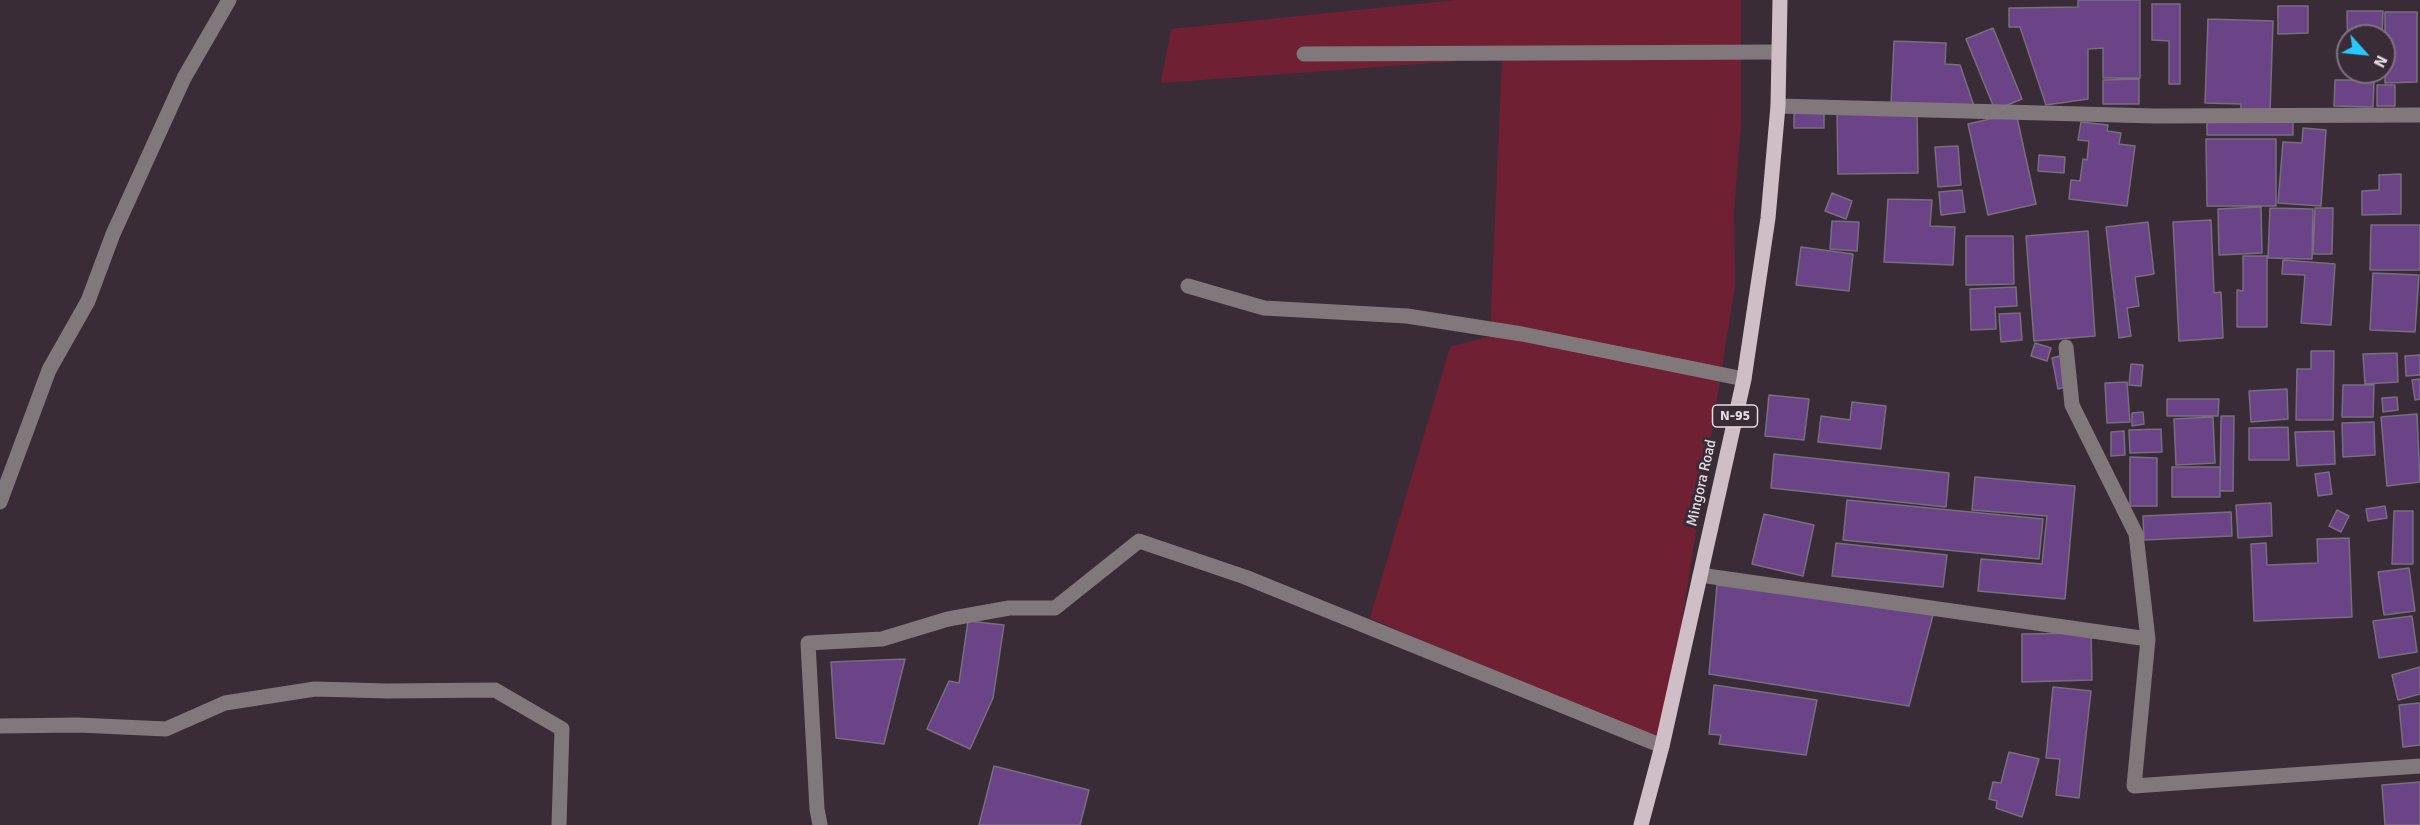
<!DOCTYPE html>
<html>
<head>
<meta charset="utf-8">
<style>
	body { margin:0 }
	#map { position:relative; width:2420px; height:825px; overflow:hidden; background:#392c37; font-family:Signika,sans-serif }
	canvas { display:block }
	.north { position:absolute; left:2336px; top:24px; width:60px; height:60px; box-sizing:border-box; background:#392c37; border:2px solid #7d727c; border-radius:50%; rotate:117deg; font-size:16px; font-weight:700; line-height:24px; text-align:center; color:#e4dce3 }
	.north::after { content:''; display:block; margin:auto; width:21px; height:27px; background:#27c8ff; clip-path:polygon(50% 0,100% 100%,50% 72%,0 100%) }
</style>
</head>
<body>
<div id="map">
<canvas width="2420" height="825"></canvas>
<div class="north">N</div>
</div>
<script>
const c = document.querySelector('canvas').getContext('2d');
c.lineJoin = 'round';
function paint(path, color) { c.fillStyle = color; c.fill(path, 'evenodd'); }
const poly = rows => new Path2D(rows.map(r => 'M' + r).join(''));
function trace(path, color, width, dash) { c.strokeStyle = color; c.lineWidth = width; c.lineCap = dash ? 'butt' : 'round'; c.setLineDash(dash || []); c.stroke(path); }
function drawText(font, color, halo, rows, align = 'center') {
  c.font = font + ' Signika,sans-serif'; c.lineWidth = 6; c.setLineDash([]); c.textBaseline = 'middle'; c.strokeStyle = halo; c.fillStyle = color; for (const [text, x, y, turn = 0] of rows) {
    c.save(); c.translate(x, y); c.rotate((+turn || 0) * Math.PI / 180); c.textAlign = isNaN(turn) ? turn : align; if (halo) c.strokeText(text, 0, 0); c.fillText(text, 0, 0); c.restore();
  }
}
const green = poly([
	[1456,0,1741,0,1741,124,1734,211,1735,286,1662,746,1370,618,1450,347,1490,336,1502,58,1161,83,1171,29]
]);
const building = poly([
	[2078,0,2140,0,2140,78,2103,78,2103,48,2088,49,2088,99,2046,105,2020,27,2009,27,2009,8,2078,7,2078,0],
	[2152,4,2180,4,2180,84,2169,84,2169,41,2152,40,2152,4],
	[2278,6,2308,6,2308,33,2278,34,2278,6],
	[2347,11,2383,11,2382,36,2348,36,2348,55,2347,11],
	[2385,12,2417,12,2417,82,2385,83,2385,12],
	[2208,19,2273,21,2270,113,2241,112,2241,104,2205,103,2208,19],
	[1993,28,2022,99,1995,110,1966,39,1993,28],
	[1894,41,1946,43,1945,64,1960,65,1974,106,1891,103,1894,41],
	[2139,79,2139,104,2103,104,2103,80,2139,79],
	[2335,80,2374,80,2373,107,2334,106,2335,80],
	[2377,85,2395,85,2395,106,2377,106,2377,85],
	[1824,109,1824,128,1794,128,1794,110,1824,109],
	[1917,111,1918,173,1838,174,1837,112,1917,111],
	[2016,113,2036,204,1988,215,1968,124,2016,113],
	[2293,121,2293,135,2207,135,2207,122,2293,121],
	[2081,122,2108,125,2107,131,2121,133,2119,144,2135,146,2127,206,2069,199,2071,180,2080,181,2083,159,2087,160,2089,141,2078,140,2081,122],
	[2303,128,2326,130,2321,206,2278,203,2283,142,2302,143,2303,128],
	[2206,139,2276,139,2276,206,2207,206,2206,139],
	[1958,146,1961,185,1938,187,1935,147,1958,146],
	[2039,155,2065,157,2064,173,2038,171,2039,155],
	[2401,174,2401,214,2362,215,2362,191,2379,190,2379,175,2401,174],
	[1962,190,1965,212,1941,215,1939,192,1962,190],
	[1832,193,1852,201,1846,219,1825,211,1832,193],
	[1888,199,1932,200,1930,226,1955,227,1953,265,1884,262,1888,199],
	[2261,207,2262,253,2219,255,2218,209,2261,207],
	[2270,208,2313,209,2312,259,2268,258,2270,208],
	[2315,208,2333,208,2332,254,2313,254,2315,208],
	[2211,220,2214,293,2221,292,2223,338,2179,341,2173,222,2211,220],
	[1832,221,1859,222,1857,251,1830,249,1832,221],
	[2148,222,2154,274,2135,277,2139,306,2127,308,2131,336,2119,338,2106,227,2148,222],
	[2371,225,2420,225,2420,270,2370,270,2371,225],
	[2088,231,2095,336,2034,341,2026,236,2088,231],
	[1966,236,2013,236,2014,284,1966,285,1966,236],
	[1801,247,1853,254,1849,291,1796,285,1801,247],
	[2243,256,2267,256,2267,327,2237,327,2237,290,2243,291,2243,256],
	[2283,260,2335,264,2331,325,2301,323,2305,275,2282,274,2283,260],
	[2373,273,2419,275,2415,332,2370,330,2373,273],
	[2016,287,2017,306,1995,307,1996,329,1971,330,1970,289,2016,287],
	[2020,313,2022,340,2001,342,1999,314,2020,313],
	[2035,343,2051,348,2047,361,2031,356,2035,343],
	[2311,351,2334,351,2333,420,2296,420,2297,369,2311,369,2311,351],
	[2397,353,2398,382,2365,384,2363,354,2397,353],
	[2064,355,2069,386,2058,389,2052,358,2064,355],
	[2420,355,2420,375,2406,376,2405,356,2420,355],
	[2131,364,2143,365,2141,386,2129,385,2131,364],
	[2420,379,2420,399,2415,400,2412,380,2420,379],
	[2127,382,2130,422,2107,423,2105,383,2127,382],
	[2343,385,2374,385,2373,417,2342,417,2343,385],
	[2287,389,2288,419,2251,422,2249,391,2287,389],
	[1769,395,1809,399,1804,440,1765,436,1769,395],
	[2397,397,2398,410,2383,412,2382,398,2397,397],
	[2167,399,2219,399,2218,416,2167,416,2167,399],
	[1852,402,1886,406,1881,449,1818,442,1821,416,1850,420,1852,402],
	[2143,412,2144,424,2132,426,2132,413,2143,412],
	[2417,414,2420,482,2387,486,2381,417,2417,414],
	[2221,416,2234,416,2233,491,2220,491,2221,416],
	[2213,417,2215,463,2176,465,2174,419,2213,417],
	[2374,422,2375,455,2343,457,2342,423,2374,422],
	[2288,427,2289,460,2249,460,2249,428,2288,427],
	[2161,429,2162,452,2130,453,2129,430,2161,429],
	[2124,431,2125,455,2111,456,2111,432,2124,431],
	[2334,431,2335,464,2297,466,2295,432,2334,431],
	[1774,454,1949,473,1946,507,1771,488,1774,454],
	[2130,457,2157,458,2157,506,2130,506,2130,457],
	[2172,467,2220,467,2220,497,2172,497,2172,467],
	[2329,472,2332,494,2318,496,2315,474,2329,472],
	[1975,477,2075,486,2065,599,1978,591,1981,559,2042,564,2047,516,1972,510,1975,477],
	[1847,500,2043,519,2039,559,1843,540,1847,500],
	[2271,503,2272,536,2238,538,2236,505,2271,503],
	[2385,506,2387,518,2368,521,2366,509,2385,506],
	[2337,510,2349,516,2341,532,2329,526,2337,510],
	[2394,511,2413,511,2413,564,2392,564,2394,511],
	[2231,512,2232,536,2144,540,2143,516,2231,512],
	[1764,514,1814,525,1803,576,1752,564,1764,514],
	[2349,538,2352,617,2254,621,2251,544,2266,543,2267,565,2318,563,2317,539,2349,538],
	[1836,543,1947,555,1943,587,1832,576,1836,543],
	[2409,568,2415,611,2384,615,2378,572,2409,568],
	[1717,585,1933,615,1909,706,1709,674,1717,585],
	[2412,616,2417,652,2379,658,2373,621,2412,616],
	[968,621,1004,625,993,698,970,749,927,729,949,681,959,683,968,621],
	[2091,633,2092,680,2022,682,2022,634,2091,633],
	[905,659,884,744,836,738,831,662,905,659],
	[2420,667,2420,694,2398,700,2392,675,2420,667],
	[1714,685,1817,700,1806,755,1719,744,1721,735,1709,734,1714,685],
	[2053,687,2091,691,2079,798,2056,795,2060,759,2046,758,2053,687],
	[2420,703,2420,745,2403,747,2399,705,2420,703],
	[2009,752,2039,759,2022,817,1996,808,1997,801,1989,799,1993,782,2001,783,2009,752],
	[994,766,1089,790,1080,825,979,825,994,766],
	[2420,782,2420,825,2385,825,2382,785,2420,782]
]);
const minor = poly([
	[1304,54,1777,52],
	[1778,106,2155,116,2420,115],
	[1188,286,1264,308,1407,316,1522,334,1744,379],
	[2066,347,2072,405,2136,534,2148,639],
	[0,502,49,370,88,301,113,234,184,78,229,0],
	[1700,575,2148,639,2134,786,2420,766],
	[0,726,78,725,166,729,225,703,315,689,388,691,495,690,562,729,559,825],
	[820,825,817,809,808,643,882,639,948,619,1009,608,1055,608,1139,541,1245,577,1662,746]
]);
const major = poly([
	[1641,825,1662,746,1744,379,1768,218,1778,106,1780,0]
]);
const shields = [
	[1735,416,45]
];
const shieldNames = [
	["N-95",1735,416]
];
const streetNames = [
	["Mingora Road",1702,483,-77]
];
paint(green, '#702033');
paint(building, '#6b4488');
trace(building, '#776e7e', 1.5);
trace(minor, '#80787b', 15);
trace(major, '#d0bec6', 15);
for (const [x, y, w] of shields) { const box = new Path2D(); box.roundRect(x - w / 2, y - 11, w, 22, 4.5); c.fillStyle = '#392c37'; c.fill(box); trace(box, '#e4dce3', 1.5); }
drawText('bold 14px', '#e4dce3', null, shieldNames);
drawText('15px', '#e4dce3', '#392c37', streetNames);
</script>
</body>
</html>
